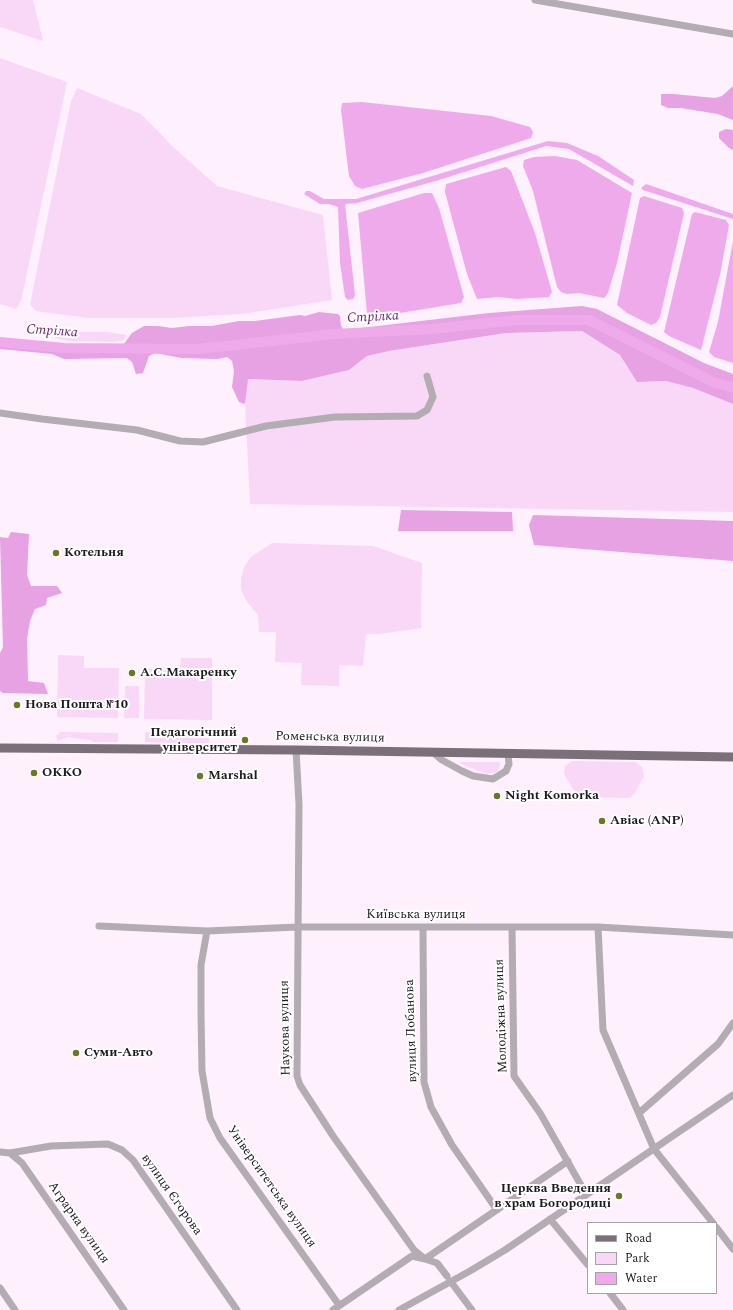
<!DOCTYPE html>
<html>
<head>
<meta charset="utf-8">
<style>
	body { margin:0 }
	#map { position:relative; width:733px; height:1310px; overflow:hidden; background:#fef1fd; font-family:Spectral,serif }
	canvas { display:block }
	.legend { position:absolute; left:587px; top:1222px; width:130px; height:72px; box-sizing:border-box; background:#fff; border:1px solid #a5a3a5; margin:0; padding:5px 7px; list-style:none; font-size:12px; color:#1f1a1f }
	.legend li { display:flex; align-items:center; gap:8px; height:20px }
	.legend b { width:20px; border:1px solid #a5a3a5 }
</style>
</head>
<body>
<div id="map">
<canvas width="733" height="1310"></canvas>
<ul class="legend">
<li><b style="height:5px;background:#7b6f7a"></b>Road</li>
<li><b style="height:11px;background:#f9d7f7"></b>Park</li>
<li><b style="height:11px;background:#efaaec"></b>Water</li>
</ul>
</div>
<script>
const c = document.querySelector('canvas').getContext('2d');
c.lineJoin = 'round';
function paint(path, color) { c.fillStyle = color; c.fill(path, 'evenodd'); }
const poly = rows => new Path2D(rows.map(r => 'M' + r).join(''));
function trace(path, color, width, dash) { c.strokeStyle = color; c.lineWidth = width; c.lineCap = dash ? 'butt' : 'round'; c.setLineDash(dash || []); c.stroke(path); }
function drawText(font, color, halo, rows, align = 'center') {
  c.font = font + ' Spectral,serif'; c.lineWidth = 4; c.setLineDash([]); c.textBaseline = 'middle'; c.strokeStyle = halo; c.fillStyle = color; for (const [text, x, y, turn = 0] of rows) {
    c.save(); c.translate(x, y); c.rotate((+turn || 0) * Math.PI / 180); c.textAlign = isNaN(turn) ? turn : align; if (halo) c.strokeText(text, 0, 0); c.fillText(text, 0, 0); c.restore();
  }
}
const green = poly([
	[0,0,33,0,43,41,0,27],
	[0,58,67,82,21,301,16,309,0,304],
	[77,88,141,114,172,146,217,186,323,215,332,300,242,314,169,318,89,318,36,311,30,304,71,101],
	[61,330,74,332,108,332,126,335,124,340,114,342,69,341,55,338,55,334],
	[582,331,620,355,637,382,666,381,693,388,733,404,733,512,250,504,245,404,247,379,303,381,349,370,367,356,389,351,506,333],
	[272,543,373,546,422,563,421,628,379,634,366,634,363,666,339,665,339,686,301,685,302,663,275,662,276,632,259,632,258,615,247,602,241,590,241,578,245,565,251,557],
	[58,655,84,656,84,668,119,668,118,718,57,717],
	[181,658,212,658,212,720,144,719,145,669,180,669],
	[125,686,139,686,139,718,124,718],
	[60,732,118,733,118,742,94,742,89,740,68,737,57,741,56,736],
	[145,732,209,734,209,744,145,742],
	[572,761,636,762,642,767,644,776,635,793,630,798,583,797,575,792,564,774,565,766],
	[460,762,500,762,500,765,497,772,487,774,459,763]
]);
const forest = poly([
	[733,86,733,120,718,114,681,108,668,108,661,105,661,94,674,94,715,98,722,96],
	[726,129,733,130,733,150,729,148,719,138,719,132],
	[582,306,597,309,704,363,733,374,733,404,693,388,666,381,637,382,620,355,582,331,506,333,389,351,367,356,349,370,302,381,248,379,245,404,239,402,232,387,234,371,232,361,227,357,217,359,182,358,155,353,149,356,143,373,136,374,132,362,127,358,64,359,52,354,0,349,0,338,7,340,19,340,75,349,87,345,123,345,132,333,144,326,158,326,172,328,189,326,212,326,239,321,255,321,300,315,305,316,319,312,338,314,340,316,341,326,344,330,489,313],
	[401,510,512,512,513,531,398,531],
	[533,515,733,521,733,561,534,545,529,525],
	[11,532,29,534,27,575,31,586,57,586,62,593,47,598,46,605,35,609,30,621,27,639,28,681,44,683,48,694,3,693,0,691,0,653,3,647,0,537,8,538]
]);
const water = poly([
	[362,102,491,116,530,127,533,132,531,138,423,173,362,189,355,186,349,176,341,110,342,103],
	[548,141,567,143,598,156,634,180,633,186,569,149,546,146,439,180,357,203,345,204,355,295,353,299,348,300,345,297,340,263,338,207,329,204,320,204,304,194,306,191,310,191,324,199,356,199],
	[555,156,577,160,632,193,617,263,608,293,604,298,579,293,567,294,561,292,557,287,533,191,523,166,524,160,534,157],
	[506,167,511,171,535,233,552,292,549,297,517,299,498,297,477,299,467,274,445,192,446,184],
	[646,184,733,214,733,219,643,190,641,188],
	[424,193,432,193,439,208,464,297,461,303,375,317,367,314,358,213],
	[644,196,682,208,684,213,660,317,656,323,651,325,627,313,617,305,640,198],
	[695,212,726,220,729,225,720,275,701,350,669,336,664,332,692,214],
	[733,241,733,363,714,357,709,352,718,322]
]);
const river = poly([
	[0,342,64,348,199,349,334,334,432,329,517,320,589,320,715,383,733,387]
]);
const minor = poly([
	[535,0,733,34],
	[0,413,42,419,137,430,180,441,203,442,266,426,335,417,417,416,427,410,433,397,427,376],
	[296,750,299,804,297,1076,300,1085,333,1136,414,1250,425,1259,437,1263,447,1276],
	[434,753,442,760,462,771,473,776,493,779,506,771,509,764,508,754],
	[99,926,207,931,297,927,598,927,733,935],
	[423,927,424,1082,431,1107,452,1145,497,1210],
	[512,927,514,1076,540,1113,586,1194],
	[598,927,603,1030,654,1149,713,1223],
	[207,931,201,965,201,1014,202,1071,210,1118,220,1138,339,1305],
	[639,1113,718,1044,733,1023],
	[0,1152,10,1153,51,1146,108,1144,122,1150,133,1160,237,1310],
	[10,1153,22,1163,124,1310],
	[550,1219,588,1265],
	[716,1227,733,1249],
	[451,1282,472,1310],
	[0,1288,15,1310],
	[610,1293,623,1310],
	[333,1310,412,1256,425,1259,568,1161],
	[399,1310,470,1271,505,1250,733,1095]
]);
const major = poly([
	[0,748,296,750,733,757]
]);
const markers = [
	[56,553,4,"#6a7824"],
	[132,673,4,"#6a7824"],
	[17,705,4,"#6a7824"],
	[245,740,4,"#6a7824"],
	[34,773,4,"#6a7824"],
	[200,776,4,"#6a7824"],
	[497,796,4,"#6a7824"],
	[602,821,4,"#6a7824"],
	[76,1053,4,"#6a7824"],
	[619,1196,4,"#6a7824"]
];
const poiNames = [
	["Котельня",64,553],
	["А.С.Макаренку",140,673],
	["Нова Пошта №10",25,705],
	["Педагогічний",237,733,"right"],
	["університет",237,748,"right"],
	["ОККО",42,773],
	["Marshal",208,776],
	["Night Komorka",505,796],
	["Авіас (ANP)",610,821],
	["Суми-Авто",84,1053],
	["Церква Введення",611,1189,"right"],
	["в храм Богородиці",611,1204,"right"]
];
const streetNames = [
	["Роменська вулиця",330,738,1],
	["Київська вулиця",416,915],
	["Молодіжна вулиця",502,1016,-92],
	["Наукова вулиця",286,1028,-91],
	["вулиця Лобанова",412,1031,-92],
	["Університетська вулиця",271,1187,55],
	["вулиця Єгорова",171,1195,55],
	["Аграрна вулиця",78,1223,55]
];
const waterNames = [
	["Стрілка",373,318,-3],
	["Стрілка",52,332,4]
];
paint(green, '#f9d7f7');
paint(forest, '#e6a2e3');
paint(water, '#efaaec');
trace(river, '#efaaec', 10);
trace(minor, '#b3acb2', 7);
trace(major, '#7b6f7a', 9);
for (const [x, y, r, color] of markers) { const dot = new Path2D(); dot.arc(x, y, r, 0, 2 * Math.PI); c.fillStyle = color; c.fill(dot); trace(dot, '#fff', 1.5); }
drawText('bold 13px', '#1f1a1f', '#fff', poiNames, 'left');
drawText('13px', '#1f1a1f', '#fff', streetNames);
drawText('italic 14px', '#6f206f', '#fff', waterNames);
</script>
</body>
</html>
